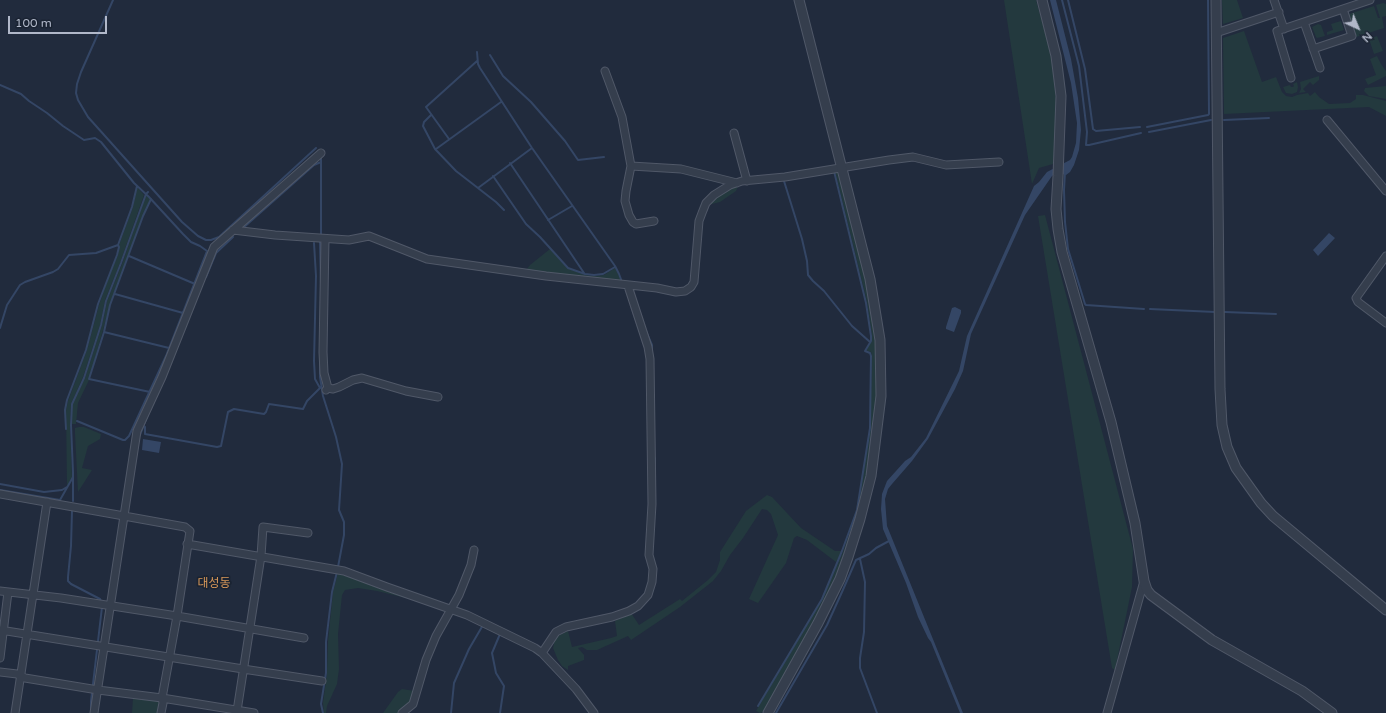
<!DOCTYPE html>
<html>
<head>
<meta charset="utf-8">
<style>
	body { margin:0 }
	#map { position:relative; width:1386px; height:713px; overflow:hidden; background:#212b3d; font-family:"Varela Round",sans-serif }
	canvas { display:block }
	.north { position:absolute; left:1338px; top:8px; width:40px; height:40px; -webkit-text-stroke:3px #1a2332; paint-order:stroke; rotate:136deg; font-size:11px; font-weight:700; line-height:16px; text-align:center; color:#b1b8c9 }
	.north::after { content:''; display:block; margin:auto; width:14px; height:18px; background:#b1b8c9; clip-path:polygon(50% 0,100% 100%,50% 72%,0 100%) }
	.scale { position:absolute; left:8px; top:16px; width:99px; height:18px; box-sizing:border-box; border:2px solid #b1b8c9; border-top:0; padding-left:5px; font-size:12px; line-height:14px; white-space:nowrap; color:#b1b8c9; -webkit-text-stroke:3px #1a2332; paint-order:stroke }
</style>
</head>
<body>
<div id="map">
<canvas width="1386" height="713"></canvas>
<div class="north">N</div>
<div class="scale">100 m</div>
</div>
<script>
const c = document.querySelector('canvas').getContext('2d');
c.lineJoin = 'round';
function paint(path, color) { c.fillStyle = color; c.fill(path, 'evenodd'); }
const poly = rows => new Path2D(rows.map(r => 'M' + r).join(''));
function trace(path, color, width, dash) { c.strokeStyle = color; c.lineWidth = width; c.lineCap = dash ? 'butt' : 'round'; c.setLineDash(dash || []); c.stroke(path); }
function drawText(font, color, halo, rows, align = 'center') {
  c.font = font + ' "Varela Round","Noto Sans KR",sans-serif'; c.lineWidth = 3.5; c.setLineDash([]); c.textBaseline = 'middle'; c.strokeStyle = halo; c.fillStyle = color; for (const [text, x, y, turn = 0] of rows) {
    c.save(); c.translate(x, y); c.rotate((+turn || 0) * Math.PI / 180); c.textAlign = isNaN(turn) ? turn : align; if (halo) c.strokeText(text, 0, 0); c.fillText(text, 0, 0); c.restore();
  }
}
const green = poly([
	[1004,0,1036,0,1051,53,1056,98,1055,152,1053,164,1039,168,1032,184],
	[1222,0,1237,0,1243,18,1223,24],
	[1383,3,1386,4,1386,16,1382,17,1384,28,1356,37,1349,14,1374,6,1378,18,1380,18,1376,5],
	[1341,21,1344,30,1327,35,1327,32,1333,30,1331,24],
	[1318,24,1321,25,1325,36,1317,38,1316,37,1312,27],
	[1244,31,1262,82,1276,77,1282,92,1286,96,1292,97,1297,95,1308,93,1310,96,1315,92,1319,97,1329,104,1350,103,1356,99,1356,95,1363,95,1386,101,1386,116,1369,107,1224,114,1223,38],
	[1377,36,1383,51,1374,54,1369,39],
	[1377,56,1381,64,1386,71,1386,76,1368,85,1365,79,1376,75,1370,59],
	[1319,76,1319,80,1313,85,1310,82,1303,89,1306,92,1299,93,1301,89,1300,82],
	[1297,82,1298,87,1297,92,1292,94,1286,93,1283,87,1290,85,1291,87,1293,87,1294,86,1293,84],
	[1386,86,1386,99,1369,96,1364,91,1365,88],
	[839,170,868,281,877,342,877,400,874,439,864,493,841,565,822,608,763,712,760,713,756,711,822,599,843,552,857,510,870,428,872,355,871,352,866,350,871,342,872,336,867,302,835,171],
	[738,186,736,191,720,202,708,205,713,199,731,188],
	[137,187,144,195,120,263,105,300,100,325,83,377,71,404,70,425,72,477,67,486,66,410,68,401,87,350,99,305,109,276,118,255,119,245,133,207],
	[146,195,150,199,143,216,110,305,89,380,78,403,76,424,72,424,72,404,85,378,102,325,107,301,122,264],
	[1045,215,1133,549,1132,587,1115,670,1112,668,1038,216],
	[550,249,567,268,585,275,594,276,604,275,615,268,621,280,621,283,526,270,530,265],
	[79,427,84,427,101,434,100,439,88,446,82,468,92,470,78,492,75,434,75,428],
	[767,495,772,497,801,528,835,551,842,551,836,562,807,540,797,536,794,538,786,563,758,603,749,599,778,535,771,514,767,510,762,509,743,538,730,555,721,571,713,581,680,607,631,640,628,636,597,650,587,650,582,647,578,648,584,655,584,660,568,666,568,670,562,666,558,660,553,648,555,639,560,635,568,631,572,647,611,638,617,636,615,621,631,613,639,625,680,599,682,601,708,580,716,572,720,560,720,552,746,511],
	[338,573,406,598,377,591,358,588,345,590,342,595,338,634,339,669,337,684,327,706,326,713,324,713,323,703,327,673,328,641,333,592],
	[402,689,415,691,412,703,400,713,383,713,398,692],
	[133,698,161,701,158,713,132,713]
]);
const water = poly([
	[1050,0,1056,0,1071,59,1078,98,1081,130,1079,150,1074,165,1070,172,1066,175,1059,173,1052,176,1025,215,971,334,963,371,955,389,928,439,912,461,892,484,888,489,885,499,887,526,963,713,960,713,931,642,928,638,918,617,906,583,883,529,881,509,882,494,887,481,905,461,911,457,926,438,959,371,967,336,1034,186,1039,182,1047,172,1070,160,1072,157,1076,143,1077,123,1071,83],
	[1329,233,1335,238,1318,256,1313,250],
	[955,307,961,310,961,313,954,332,946,329,946,327,952,308],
	[143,439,161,442,159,453,142,450]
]);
const stream = poly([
	[113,0,81,72,77,84,76,93,78,100,88,117,182,222,198,236,206,240,211,240,219,237,316,148],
	[1062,0,1079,66,1087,132,1086,145,1089,145,1141,133],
	[1068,0,1085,69,1093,129,1096,131,1140,127],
	[477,52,478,64,480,68,532,148,615,266,619,274,622,282],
	[490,55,503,76,531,102,565,141,578,160,604,157],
	[0,85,21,94,29,101,47,113,63,126,84,140,95,138,101,142,134,183,149,197,183,234,191,242,200,246,207,251,166,356,129,436,125,440,123,440,77,421],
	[431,115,424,122,423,126,435,149,456,171,496,202,504,210],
	[1224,120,1269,118],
	[1147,127,1208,115,1209,114,1208,0],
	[1149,132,1211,120],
	[449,139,426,107,477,61],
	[436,149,501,102],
	[510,163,584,273],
	[1065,172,1064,190,1065,222,1068,249,1085,304,1086,305,1144,309],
	[493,176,526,224,540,237,568,268,585,274,594,275,603,274,615,267],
	[784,181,802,239,807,261,808,275,813,281,824,291,852,326,870,342],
	[478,188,532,148],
	[548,220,572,206],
	[243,228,314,165,321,162],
	[321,235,321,158],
	[320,242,321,285],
	[314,243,316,276,314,361,315,379,320,388],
	[129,256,195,284],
	[206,277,216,253,233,237],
	[115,294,183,313],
	[1150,309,1215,312],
	[1225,312,1276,314],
	[0,328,7,305,20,285,25,282,53,272,58,269,69,255,96,253,118,245,132,207,137,186],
	[645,329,652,345,652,353],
	[104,332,169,348],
	[320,337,320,377,323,396,336,437,342,464,339,510,344,522,344,535,338,567],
	[150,392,89,379,104,332,110,305,143,216,151,199],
	[144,426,145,427,145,434,217,447,221,446,228,412,234,409,264,414,266,412,269,404,303,409,307,401,321,387],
	[66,429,65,410,67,400,86,350,98,304,117,255,119,247,118,245],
	[140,435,149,412],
	[655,458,655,497],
	[0,484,44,492,62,490,67,487],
	[0,490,60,500,73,477],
	[73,501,73,472,71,425,72,404,84,378,101,325,106,301,121,263,146,194,148,192],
	[72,511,71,546,68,577,68,581,71,584,100,599,102,603],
	[860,559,865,582,864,632,860,658,860,668,877,713],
	[758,706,822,599,842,551,857,510,870,428,871,356,870,353,865,351,871,341,871,336,866,303,834,171],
	[91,713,91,701,102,607],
	[323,713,321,704,326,673,326,642,332,592,337,572],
	[451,713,454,683,469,649,483,625],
	[500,713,504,686,496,673,492,653,500,634],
	[776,713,827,625,842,592,856,560,869,554,876,548,889,541]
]);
const minor = poly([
	[1274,0,1284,29],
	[1304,22,1320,68],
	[1216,33,1279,12],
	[1313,49,1352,36,1343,9],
	[605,71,622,117,631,166,626,191,625,201,629,215,633,222,636,224,654,221],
	[1291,78,1277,31,1370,0],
	[1327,120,1386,191],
	[734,133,747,181],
	[631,166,681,169,737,183],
	[233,230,275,235,349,240,369,236,427,259,546,276,657,288,676,292,685,291,691,287,694,282,699,221,702,213,706,203,714,195,730,185,742,181,785,177,889,160,913,157,946,165,999,162],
	[325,239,323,352,324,373,328,388],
	[1386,256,1356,298,1358,302,1386,323],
	[326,390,328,388,333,389,339,387,353,380,362,378,406,391,438,397],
	[0,494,124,516,94,713],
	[187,544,344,571,387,587,467,615,535,648,542,653,576,689,594,713],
	[0,591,61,598,177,616,304,638],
	[0,630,243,669,322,681],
	[542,653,556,632,566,627,612,617,629,611,638,606,648,595,652,582,653,569,649,555,652,504,650,359,648,347,628,286],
	[0,658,8,592],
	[0,672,17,674,25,678,98,690,162,698,254,713],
	[237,711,261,556,263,527,308,533],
	[15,713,47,502],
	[161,713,163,703,162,698,177,616,190,531,185,527,124,516,137,431,162,377,214,247,321,153],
	[402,713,413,704,426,660,436,636,459,595,471,565,474,550],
	[1107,713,1144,581]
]);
const tertiary = poly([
	[1042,0,1056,56,1061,96,1058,176,1056,209,1058,229,1062,252,1111,422,1135,523,1144,581,1147,590,1151,595,1212,640,1302,691,1332,713],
	[1216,0,1220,389,1222,425,1227,447,1236,468,1261,503,1273,516,1386,610],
	[768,713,818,623,840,579,848,557,860,519,871,476,881,396,880,340,870,279,799,0]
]);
const quarterNames = [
	["대성동",214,584]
];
paint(green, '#23393e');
paint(water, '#344665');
trace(stream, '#344665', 2);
trace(minor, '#505868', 9);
trace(tertiary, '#505868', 11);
trace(minor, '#353e4d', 7);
trace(tertiary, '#353e4d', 9);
drawText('12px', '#da995a', '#1a2332', quarterNames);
</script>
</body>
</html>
